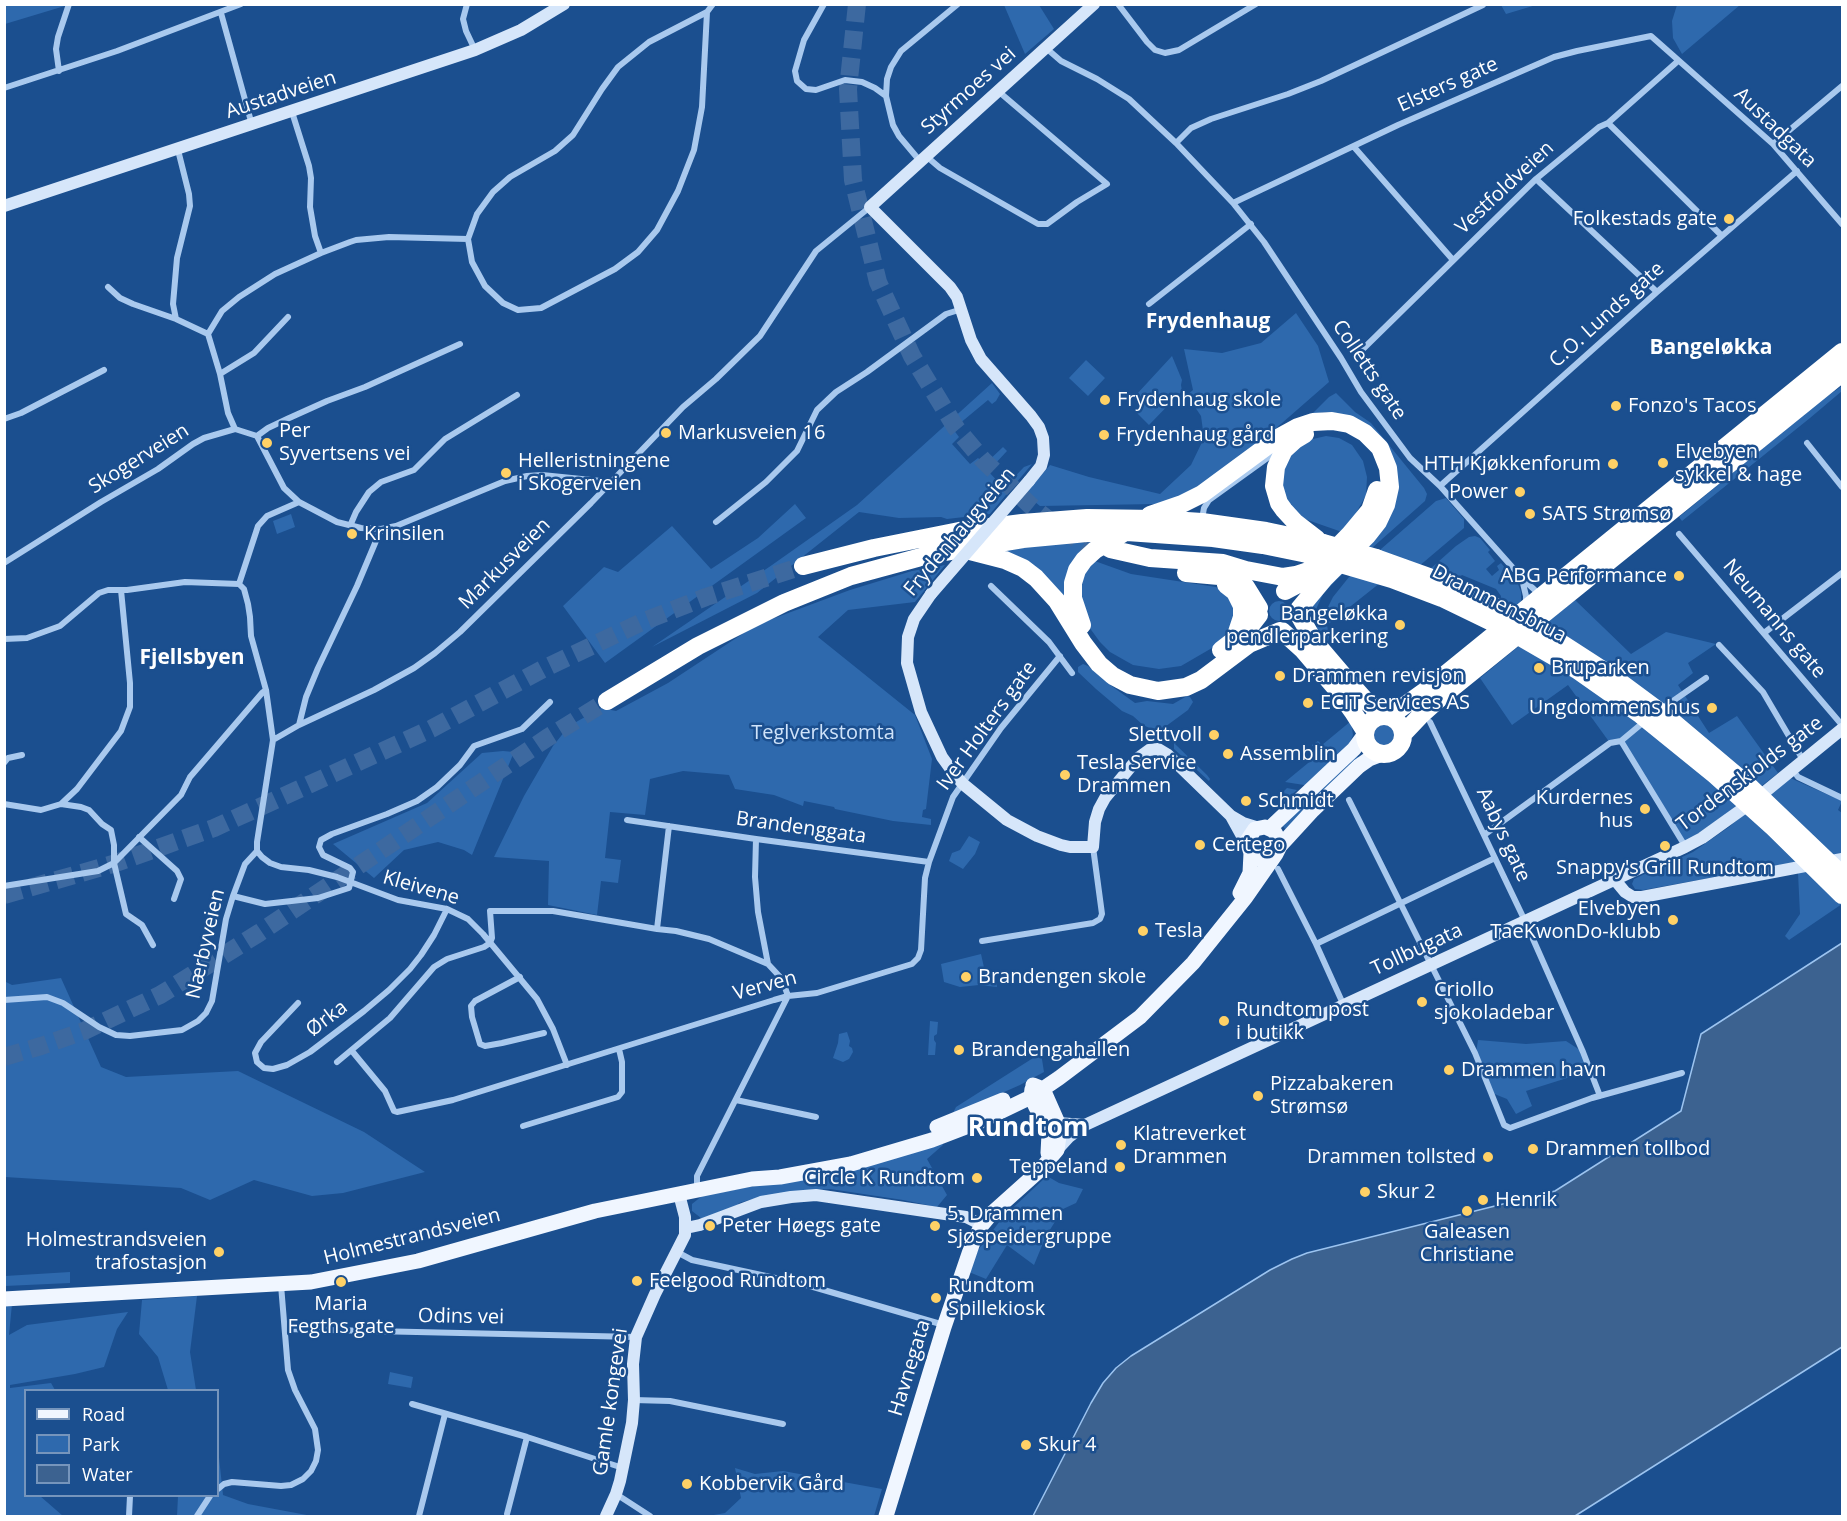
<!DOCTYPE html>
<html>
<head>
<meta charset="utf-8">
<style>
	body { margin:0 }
	#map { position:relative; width:1847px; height:1521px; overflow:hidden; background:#1b4f8f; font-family:"Open Sans",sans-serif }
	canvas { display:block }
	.frame { position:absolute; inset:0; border:6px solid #fff; pointer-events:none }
	.legend { position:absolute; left:24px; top:1389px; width:195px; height:108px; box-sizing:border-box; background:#1b4f8f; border:2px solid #7695bc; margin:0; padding:8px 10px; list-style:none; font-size:18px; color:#fff }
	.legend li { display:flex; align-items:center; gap:12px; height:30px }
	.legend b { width:30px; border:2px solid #7695bc }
</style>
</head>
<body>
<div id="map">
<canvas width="1847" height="1521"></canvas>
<div class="frame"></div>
<ul class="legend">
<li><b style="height:8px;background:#f0f6ff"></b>Road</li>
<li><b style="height:16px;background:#2e69ad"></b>Park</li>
<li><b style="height:16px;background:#3c6290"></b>Water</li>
</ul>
</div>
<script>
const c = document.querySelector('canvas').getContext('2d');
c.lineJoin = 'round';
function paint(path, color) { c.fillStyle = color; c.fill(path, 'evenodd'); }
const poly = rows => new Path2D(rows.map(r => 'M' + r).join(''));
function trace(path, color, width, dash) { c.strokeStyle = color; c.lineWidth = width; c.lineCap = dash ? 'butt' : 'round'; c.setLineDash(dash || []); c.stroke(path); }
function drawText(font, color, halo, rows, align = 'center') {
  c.font = font + ' "Open Sans",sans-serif'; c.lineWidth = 5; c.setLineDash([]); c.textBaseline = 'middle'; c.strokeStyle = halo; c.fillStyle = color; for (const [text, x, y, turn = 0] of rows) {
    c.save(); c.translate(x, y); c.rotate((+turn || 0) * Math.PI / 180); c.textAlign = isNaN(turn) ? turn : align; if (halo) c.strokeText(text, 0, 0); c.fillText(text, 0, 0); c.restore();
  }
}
const green = poly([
	[5,5,68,5,5,24],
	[1004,5,1039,5,1054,29,1025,54],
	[1501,5,1536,5,1506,14],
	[1677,5,1677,4,1740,5,1682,54,1673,38,1672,21],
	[1296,313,1318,346,1329,382,1266,437,1187,496,1155,504,1040,506,1025,494,1050,465,1089,477,1160,494,1191,465,1204,438,1201,416,1187,395,1193,390,1184,349,1222,353,1261,343],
	[1172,356,1182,380,1181,385,1182,391,1149,425,1137,413,1144,404,1136,395],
	[1086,360,1105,378,1088,396,1069,378],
	[992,383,1000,394,996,401,992,404,988,400,953,429,959,437,952,444,970,464,978,458,985,464,1003,447,1007,451,994,465,993,464,987,470,1004,488,1024,467,1032,464,990,514,947,519,941,517,899,518,859,512,757,593,652,647,772,565,857,505],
	[1842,386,1842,391,1810,418,1682,521,1679,517,1819,402],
	[1336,393,1355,412,1371,423,1424,488,1427,494,1425,501,1337,579,1323,594,1313,616,1308,613,1310,604,1397,490,1347,415,1326,412,1312,414,1329,397],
	[1326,436,1339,438,1352,445,1363,461,1367,477,1366,495,1355,515,1342,532,1299,517,1289,505,1283,493,1281,476,1286,459,1297,446,1313,439],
	[1446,498,1464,519,1464,528,1418,567,1409,560,1327,625,1329,636,1328,641,1313,632,1321,621,1333,597,1349,577,1436,501],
	[795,504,806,518,605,663,563,606,604,567,618,572,672,526,711,569,758,538],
	[291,514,295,527,277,534,273,521],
	[1475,536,1480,538,1490,550,1488,552,1495,561,1486,569,1492,576,1499,570,1497,566,1501,563,1518,584,1521,592,1521,601,1517,606,1500,620,1501,596,1496,589,1462,575,1453,581,1429,570,1456,546,1469,537],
	[1071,542,1086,543,1080,552,1068,602,997,551],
	[1092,560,1131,574,1216,587,1229,596,1236,608,1232,626,1222,639,1212,648,1181,666,1159,669,1133,665,1110,652,1100,642,1089,627,1080,598,1084,572],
	[945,565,915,602,848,610,818,637,915,715,932,759,926,809,923,810,922,817,931,819,931,825,893,821,835,809,834,807,804,801,803,806,774,795,735,789,729,775,683,771,650,779,645,815,610,812,605,858,621,860,618,883,601,881,597,915,548,905,549,861,494,857,524,796,553,746,569,726,601,708,616,711,668,683,756,625,850,590,912,571],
	[1575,600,1631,654,1666,632,1716,644,1688,663,1693,673,1678,685,1709,733,1737,716,1778,773,1718,820,1685,842,1621,741,1610,743,1568,685,1512,725,1480,678],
	'1269 611a10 10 0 1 1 20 0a10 10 0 1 1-20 0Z',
	[1083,664,1088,666,1113,687,1135,703,1147,701,1173,704,1187,696,1190,697,1193,702,1188,710,1158,732,1143,725,1133,716,1122,711,1096,689,1078,672,1078,667],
	[1351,721,1353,735,1348,747,1307,787,1304,785,1285,782,1319,754,1312,745,1318,741,1322,745],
	'1374 735a10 10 0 1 1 20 0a10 10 0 1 1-20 0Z',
	[1180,733,1183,737,1175,744,1207,775,1210,779,1209,781,1174,749,1174,739],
	[503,751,514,752,472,855,464,850,438,842,404,850,374,878,333,844,427,803,482,753],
	[1356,755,1360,759,1286,830,1282,825],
	[1788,777,1842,801,1838,810,1842,813,1842,854,1643,890,1635,889,1632,884,1634,879,1693,852,1729,827],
	[1287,788,1297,790,1283,803,1275,808,1284,791],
	[969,836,980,842,975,854,963,869,949,861,952,853,960,850],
	[1842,862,1842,904,1789,940,1785,936,1800,914,1798,873],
	[981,954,985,972,995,972,997,987,979,985,960,987,944,982,941,964],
	[61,978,101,1067,126,1077,238,1071,364,1132,425,1172,343,1193,312,1196,254,1180,210,1200,181,1188,5,1177,4,981,12,985],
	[930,1021,938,1022,937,1034,934,1036,934,1040,936,1043,935,1055,928,1055],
	[847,1032,850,1041,849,1046,852,1048,853,1052,849,1059,843,1062,833,1058,838,1043,839,1034],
	[1478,1040,1526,1044,1566,1041,1583,1052,1589,1068,1586,1072,1526,1091,1532,1106,1516,1114,1507,1099,1492,1093,1476,1053],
	[1041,1053,1044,1072,1020,1085,952,1115,956,1107],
	[942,1142,943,1145,927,1159,947,1195,937,1207,903,1200,830,1189,797,1191,749,1200,739,1203,735,1209,707,1219,701,1218,692,1211,692,1204,702,1196,812,1175,813,1178,837,1174],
	[1047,1176,1059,1183,1083,1189,1076,1203,1063,1209,1046,1236,1034,1265,1007,1245,986,1279,969,1272,978,1250,1003,1217],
	[70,1272,70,1283,5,1286,5,1276],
	[197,1296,190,1352,196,1390,168,1390,158,1357,139,1334,142,1300],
	[5,1304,12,1304,9,1335,27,1325,128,1312,117,1329,104,1367,75,1374,10,1385,10,1388,51,1383,55,1390,26,1390,26,1496,40,1496,63,1516,5,1516],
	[390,1372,413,1377,411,1388,388,1384],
	[218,1448,223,1495,248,1504,312,1516,177,1516,178,1496,218,1496],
	[735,1468,755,1474,783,1471,882,1489,874,1516,708,1516,725,1513,741,1498]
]);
const water = poly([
	[1842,943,1842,1347,1575,1516,1033,1516,1091,1403,1103,1383,1116,1368,1131,1356,1270,1270,1292,1259,1307,1253,1555,1191,1681,1111,1701,1034,1842,943]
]);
const highwayTunnel = poly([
	[857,4,848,89,853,180,878,282,912,356,956,428,983,460,1030,505,1051,522,1100,554],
	[4,895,113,864,214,828,431,729,543,669,642,622,706,597,803,566],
	[4,1057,41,1046,84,1031,160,995,259,933,547,738,607,701]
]);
const street = poly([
	[467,4,463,19,466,31,475,50],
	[824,4,804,40,795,71,797,81,806,89,816,90,845,80,862,82,875,88,886,96],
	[1118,4,1147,42,1155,50,1165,53,1179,50,1256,4],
	[707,12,702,107,694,150,678,191,657,230,638,252,615,269,541,308,518,310,503,303,485,286,472,262,468,239,477,214,493,192,510,177,555,151,573,135,602,89,618,67,649,42,707,12,713,4],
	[221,13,252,125],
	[1046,48,1061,61,1097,79,1129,99,1176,143,1233,203,1264,242,1341,358,1361,392,1410,458,1440,486,1522,578,1540,595],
	[59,71,56,49,58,37,69,4],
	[4,88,117,51,241,4],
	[292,112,309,166,311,178,310,207,315,236,321,253],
	[1608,123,1722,236],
	[1176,143,1191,128,1211,119,1288,94,1321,81,1483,5],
	[1773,144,1842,86],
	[1354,147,1453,260],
	[178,150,189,194,190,206,177,258,173,304,176,319,208,334,220,374,228,413,235,429],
	[926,156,940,168,1038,224,1047,224,1077,202,1107,184,998,91],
	[920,161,899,136,893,125,886,96,887,79,891,67,901,51,958,4],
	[1536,179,1657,292],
	[1233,203,1398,125,1554,57,1577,51,1651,36,1773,144,1842,224],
	[108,287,120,298,133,304,176,319],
	[1149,304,1251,224],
	[208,334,222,311,239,297,275,274,321,253,350,242,356,240,389,237,468,239],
	[1363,349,1536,179,1599,127,1608,123,1678,61],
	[220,374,254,353,288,317],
	[4,419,21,413,104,370],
	[257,436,268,428,287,419,327,401,365,387,460,344],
	[1807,443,1842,487],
	[1440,486,1657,292,1797,171],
	[1202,519,1204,508,1209,500,1277,451],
	[716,522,766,482,797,451,817,410,836,392,867,372,946,314,962,309],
	[350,526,356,512,369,492,381,482,414,470,445,439,517,395],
	[1679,534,1842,725],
	[4,563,101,502,158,469,193,444,204,438,235,429,257,436,284,488,299,502,337,522,361,528,381,529,396,526,505,481,527,476,542,475,611,482],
	[1522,579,1526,596,1526,604],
	[239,584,258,526,267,516,299,502],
	[991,586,1049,642,1072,673],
	[1764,633,1842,573],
	[4,639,27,638,60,626,99,593,108,590,127,590,185,582,239,584,244,589,248,604,250,617,251,636,266,690,273,740,257,842,257,851,262,857,270,863,281,867,309,870,337,877,398,900,447,909,468,919,483,934,537,999,553,1029,567,1065],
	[1719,645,1763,692,1803,760],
	[1660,710,1706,678],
	[1430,722,1525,921,1583,1052,1600,1096],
	[299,725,306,697,318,668,357,586,381,529],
	[273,740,299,725,374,690,414,668,435,653,460,632,591,503,683,407,716,379,760,336,816,251,870,207],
	[1621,741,1685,846],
	[4,763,8,758,22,755],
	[1792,769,1798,777,1842,798],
	[1349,800,1475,1053,1504,1125,1510,1128,1592,1098,1682,1073],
	[4,804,41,810,61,804,77,789,121,731,130,707,130,683,121,590],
	[61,804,81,807,89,810,102,824,111,830,114,845,114,863,126,914,142,925,153,945],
	[627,820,756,839,929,862],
	[1484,835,1610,743,1621,741,1645,721],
	[139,837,177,871,181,879,174,899],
	[756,839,755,877,758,912,768,964],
	[1278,869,1316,944,1344,1006],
	[4,886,98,871,114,863,181,795,190,777,262,693,266,690],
	[233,896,265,904,318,898,349,888,353,872,350,868,323,855,319,847,321,840,332,834,387,814,417,801,437,787,460,765,474,746,522,729,550,702],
	[657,929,669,826],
	[982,941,1093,923,1100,919,1102,914,1093,847],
	[490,943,492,938,490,911,553,911,657,929,676,931,709,939,768,964,782,979,788,996],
	[1316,944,1495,858],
	[520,977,475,1001,471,1006,472,1017,480,1044,485,1046,502,1043,544,1033],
	[4,1000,47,997,63,1003,99,1027,116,1035,130,1036,182,1030,198,1021,206,1013,212,1001,226,919,233,896,245,864,257,851],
	[298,1003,261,1042,255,1053,257,1062,264,1068,273,1069,287,1065,310,1052,364,1011,389,990,410,969,421,955,434,935,447,909],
	[352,1051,385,1091,394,1111,397,1112,453,1100,774,1000,788,996,817,993,912,964,918,958,921,950,925,878,929,862,953,797,1001,728,1060,656],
	[337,1062,390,1018,434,967,447,959,484,947,490,943],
	[736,1100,816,1117],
	[523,1126,618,1097,622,1092,622,1062,619,1049],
	[697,1189,697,1176,788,996],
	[677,1252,692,1260,803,1284,944,1325],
	[285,1329,636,1337],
	[634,1400,670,1401,783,1424],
	[412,1404,527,1437,623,1468],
	[218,1489,224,1484,232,1482,281,1486,291,1485,303,1479,311,1471,316,1461,318,1450,315,1429,295,1390,288,1370,281,1285],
	[616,1494,650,1516],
	[507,1514,527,1437],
	[129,1516,130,1496],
	[197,1516,210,1496],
	[419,1516,445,1414]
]);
const secondary = poly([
	[4,206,475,50,521,30,564,4],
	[1029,481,1041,466,1044,455,1043,438,1039,427,1031,416,981,359,971,340,957,297,950,287,870,207,1094,4],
	[931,594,914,619,908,637,907,663,921,712,942,757,955,775,963,784,1007,820,1037,836,1061,845,1070,847,1093,847,1095,822,1099,809,1105,798,1138,758,1149,750,1158,749,1168,755,1231,816,1243,823,1259,828],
	[1231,816,1247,845],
	[1615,880,1625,892,1633,897,1642,897,1842,859],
	[1053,1129,1058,1123,1085,1125],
	[1057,1150,1069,1137,1085,1125,1685,847,1702,838,1755,800,1842,729],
	[686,1228,700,1225,761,1202,791,1197,816,1195,945,1214,966,1217,982,1225],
	[606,1516,616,1494,620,1481,632,1423,634,1400,633,1364,636,1337,655,1294,685,1235,685,1217,679,1194]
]);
const primary = poly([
	[1270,828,1340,762,1354,749,1365,734],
	[1280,846,1313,810,1359,766,1369,759,1382,754],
	[1240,893,1250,873,1251,853],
	[1032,1089,1031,1097,1049,1134,1048,1153],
	[937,1127,1003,1100],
	[4,1299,311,1282,418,1261,595,1211,752,1179,780,1177,851,1164,932,1140,979,1122,1031,1097,1059,1078,1140,1017,1193,963,1246,897,1276,854,1280,846,1279,840,1274,831,1265,827,1255,829,1247,841,1251,853,1259,859,1268,859,1273,856],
	[886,1516,944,1327,973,1242,982,1225,992,1213,1040,1170,1057,1150,1059,1136,1058,1123,1043,1089,1033,1085]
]);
const highway = poly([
	[1305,434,1295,440,1284,450,1276,467,1274,486,1279,503,1284,510,1295,522,1317,539],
	[1150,515,1182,504,1202,494,1278,438,1298,427,1313,422,1332,421,1349,424,1365,433,1380,448,1388,468,1390,487,1386,505,1378,522,1367,536,1324,579,1299,609],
	[1110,549,1150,558,1223,563,1246,570,1283,577,1296,575,1308,571],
	[966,550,1005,560,1023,568,1036,578,1057,601,1083,643,1099,664,1113,676,1130,685,1158,691,1186,687,1201,680,1249,644,1280,631],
	[1376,558,1429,577,1483,600],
	[803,566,874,548,959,531,1022,523,1087,518,1156,519,1202,522,1266,531,1323,543],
	[1186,573,1230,577,1236,579,1246,587,1259,608],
	[1226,585,1235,592,1242,606,1242,617,1235,638],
	[1285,591,1304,581,1350,534,1370,510,1377,490],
	[1299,615,1314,641,1349,682,1366,701,1383,715],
	[1082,625,1073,598,1073,583,1077,570,1084,560,1095,550,1122,534],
	[1282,631,1302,649,1338,691,1353,712,1365,731],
	[1221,650,1248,629,1259,615],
	[607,701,698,646,784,603,851,576,932,554,1023,539,1087,533,1127,532,1213,538,1263,545,1307,554],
	'1365 735a19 19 0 1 1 38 0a19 19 0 1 1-38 0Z',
	[1390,716,1425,691,1842,352],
	[1403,734,1421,715,1441,697,1842,373]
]);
const secondaryBridge = poly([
	[931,594,1029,481]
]);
const highwayBridge = poly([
	[1323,543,1376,558],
	[1307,554,1392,579,1442,598,1508,630,1577,670,1641,715,1715,775,1774,828,1842,895],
	[1483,600,1558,641,1609,674,1667,717,1750,787,1842,875]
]);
const markers = [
	[1729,219,6,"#ffd166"],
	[1105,400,6,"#ffd166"],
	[1616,406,6,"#ffd166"],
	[666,433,6,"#ffd166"],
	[1104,435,6,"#ffd166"],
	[267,443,6,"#ffd166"],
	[1663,463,6,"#ffd166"],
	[1613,464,6,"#ffd166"],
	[506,473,6,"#ffd166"],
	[1520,492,6,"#ffd166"],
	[1530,514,6,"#ffd166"],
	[352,534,6,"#ffd166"],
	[1679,576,6,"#ffd166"],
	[1400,625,6,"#ffd166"],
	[1539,668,6,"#ffd166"],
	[1280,676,6,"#ffd166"],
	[1308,703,6,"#ffd166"],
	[1712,708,6,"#ffd166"],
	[1214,735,6,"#ffd166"],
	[1228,754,6,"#ffd166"],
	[1065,775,6,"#ffd166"],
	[1246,801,6,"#ffd166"],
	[1645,809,6,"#ffd166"],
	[1200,845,6,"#ffd166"],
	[1665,846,6,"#ffd166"],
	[1673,920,6,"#ffd166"],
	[1143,931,6,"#ffd166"],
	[966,977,6,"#ffd166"],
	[1422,1002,6,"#ffd166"],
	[1224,1021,6,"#ffd166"],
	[959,1050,6,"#ffd166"],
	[1449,1070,6,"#ffd166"],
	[1258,1096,6,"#ffd166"],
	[1121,1145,6,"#ffd166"],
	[1533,1149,6,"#ffd166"],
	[1488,1157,6,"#ffd166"],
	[1120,1167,6,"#ffd166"],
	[977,1178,6,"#ffd166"],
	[1365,1192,6,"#ffd166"],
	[1483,1200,6,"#ffd166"],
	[1467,1211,6,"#ffd166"],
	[710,1226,6,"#ffd166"],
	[935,1226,6,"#ffd166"],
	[219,1252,6,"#ffd166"],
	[637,1281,6,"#ffd166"],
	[341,1282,6,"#ffd166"],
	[936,1298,6,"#ffd166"],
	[1026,1445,6,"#ffd166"],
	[687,1484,6,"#ffd166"]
];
const streetNames = [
	["Elsters gate",1448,85,-24],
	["Styrmoes vei",969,91,-42],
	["Austadveien",281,95,-18],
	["Austadgata",1775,128,44],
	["Vestfoldveien",1505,188,-43],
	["C.O. Lunds gate",1607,315,-42],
	["Colletts gate",1369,370,56],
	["Skogerveien",139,459,-32],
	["Frydenhaugveien",960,532,-50],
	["Markusveien",505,564,-45],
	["Drammensbrua",1499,604,27],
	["Neumanns gate",1774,619,50],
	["Iver Holters gate",987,726,-54],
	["Tordenskiolds gate",1750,774,-37],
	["Brandenggata",801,828,8],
	["Aabys gate",1503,835,65],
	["Kleivene",421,888,16],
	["Nærbyveien",206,944,-77],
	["Tollbugata",1417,950,-25],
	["Verven",765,986,-15],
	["Ørka",327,1019,-37],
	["Holmestrandsveien",412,1237,-14],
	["Odins vei",461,1317,1],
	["Havnegata",910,1368,-73],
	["Gamle kongevei",611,1402,-82]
];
const poiNames = [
	["Folkestads gate",1717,219,"right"],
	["Frydenhaug skole",1117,400],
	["Fonzo's Tacos",1628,406],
	["Per",279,431],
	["Syvertsens vei",279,454],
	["Markusveien 16",678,433],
	["Frydenhaug gård",1116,435],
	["Elvebyen",1675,452],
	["sykkel & hage",1675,475],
	["Helleristningene",518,461],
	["i Skogerveien",518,484],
	["HTH Kjøkkenforum",1601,464,"right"],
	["Power",1508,492,"right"],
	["SATS Strømsø",1542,514],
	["Krinsilen",364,534],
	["ABG Performance",1667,576,"right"],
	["Bangeløkka",1388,614,"right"],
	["pendlerparkering",1388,637,"right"],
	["Bruparken",1551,668],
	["Drammen revisjon",1292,676],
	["ECIT Services AS",1320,703],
	["Ungdommens hus",1700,708,"right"],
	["Slettvoll",1202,735,"right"],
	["Assemblin",1240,754],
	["Tesla Service",1077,763],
	["Drammen",1077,786],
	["Kurdernes",1633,798,"right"],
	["hus",1633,821,"right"],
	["Schmidt",1258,801],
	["Certego",1212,845],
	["Snappy's Grill Rundtom",1665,868,"center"],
	["Elvebyen",1661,909,"right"],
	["TaeKwonDo-klubb",1661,932,"right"],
	["Tesla",1155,931],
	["Brandengen skole",978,977],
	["Criollo",1434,990],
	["sjokoladebar",1434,1013],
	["Rundtom post",1236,1010],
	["i butikk",1236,1033],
	["Brandengahallen",971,1050],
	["Drammen havn",1461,1070],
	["Pizzabakeren",1270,1084],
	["Strømsø",1270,1107],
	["Klatreverket",1133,1134],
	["Drammen",1133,1157],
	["Drammen tollbod",1545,1149],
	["Drammen tollsted",1476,1157,"right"],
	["Teppeland",1108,1167,"right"],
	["Circle K Rundtom",965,1178,"right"],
	["Skur 2",1377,1192],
	["Henrik",1495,1200],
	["5. Drammen",947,1214],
	["Sjøspeidergruppe",947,1237],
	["Peter Høegs gate",722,1226],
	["Galeasen",1467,1232,"center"],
	["Christiane",1467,1255,"center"],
	["Holmestrandsveien",207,1240,"right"],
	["trafostasjon",207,1263,"right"],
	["Feelgood Rundtom",649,1281],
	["Rundtom",948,1286],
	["Spillekiosk",948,1309],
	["Maria",341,1304,"center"],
	["Fegths gate",341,1327,"center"],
	["Skur 4",1038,1445],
	["Kobbervik Gård",699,1484]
];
const parkNames = [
	["Teglverkstomta",823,733]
];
const neighbourhoodNames = [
	["Frydenhaug",1208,322],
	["Bangeløkka",1711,348],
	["Fjellsbyen",192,658]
];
const districtNames = [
	["Rundtom",1028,1129]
];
paint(green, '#2e69ad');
paint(water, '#3c6290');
trace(water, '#9cc4f0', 1.5);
trace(highwayTunnel, '#3d69a0', 18, [18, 9]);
trace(street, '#a9c9ee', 6);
trace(secondary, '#d6e6fa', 12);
trace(primary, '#f0f6ff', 15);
trace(highway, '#fff', 18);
trace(secondaryBridge, '#d6e6fa', 12);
trace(highwayBridge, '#fff', 18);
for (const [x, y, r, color] of markers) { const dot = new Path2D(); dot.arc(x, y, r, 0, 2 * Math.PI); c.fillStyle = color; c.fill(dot); trace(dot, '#1b4f8f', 2); }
drawText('20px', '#fff', '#1b4f8f', streetNames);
drawText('20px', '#fff', '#1b4f8f', poiNames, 'left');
drawText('20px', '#cfe3fa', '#1b4f8f', parkNames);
drawText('bold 21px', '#fff', '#1b4f8f', neighbourhoodNames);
drawText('bold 26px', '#fff', '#1b4f8f', districtNames);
</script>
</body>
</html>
